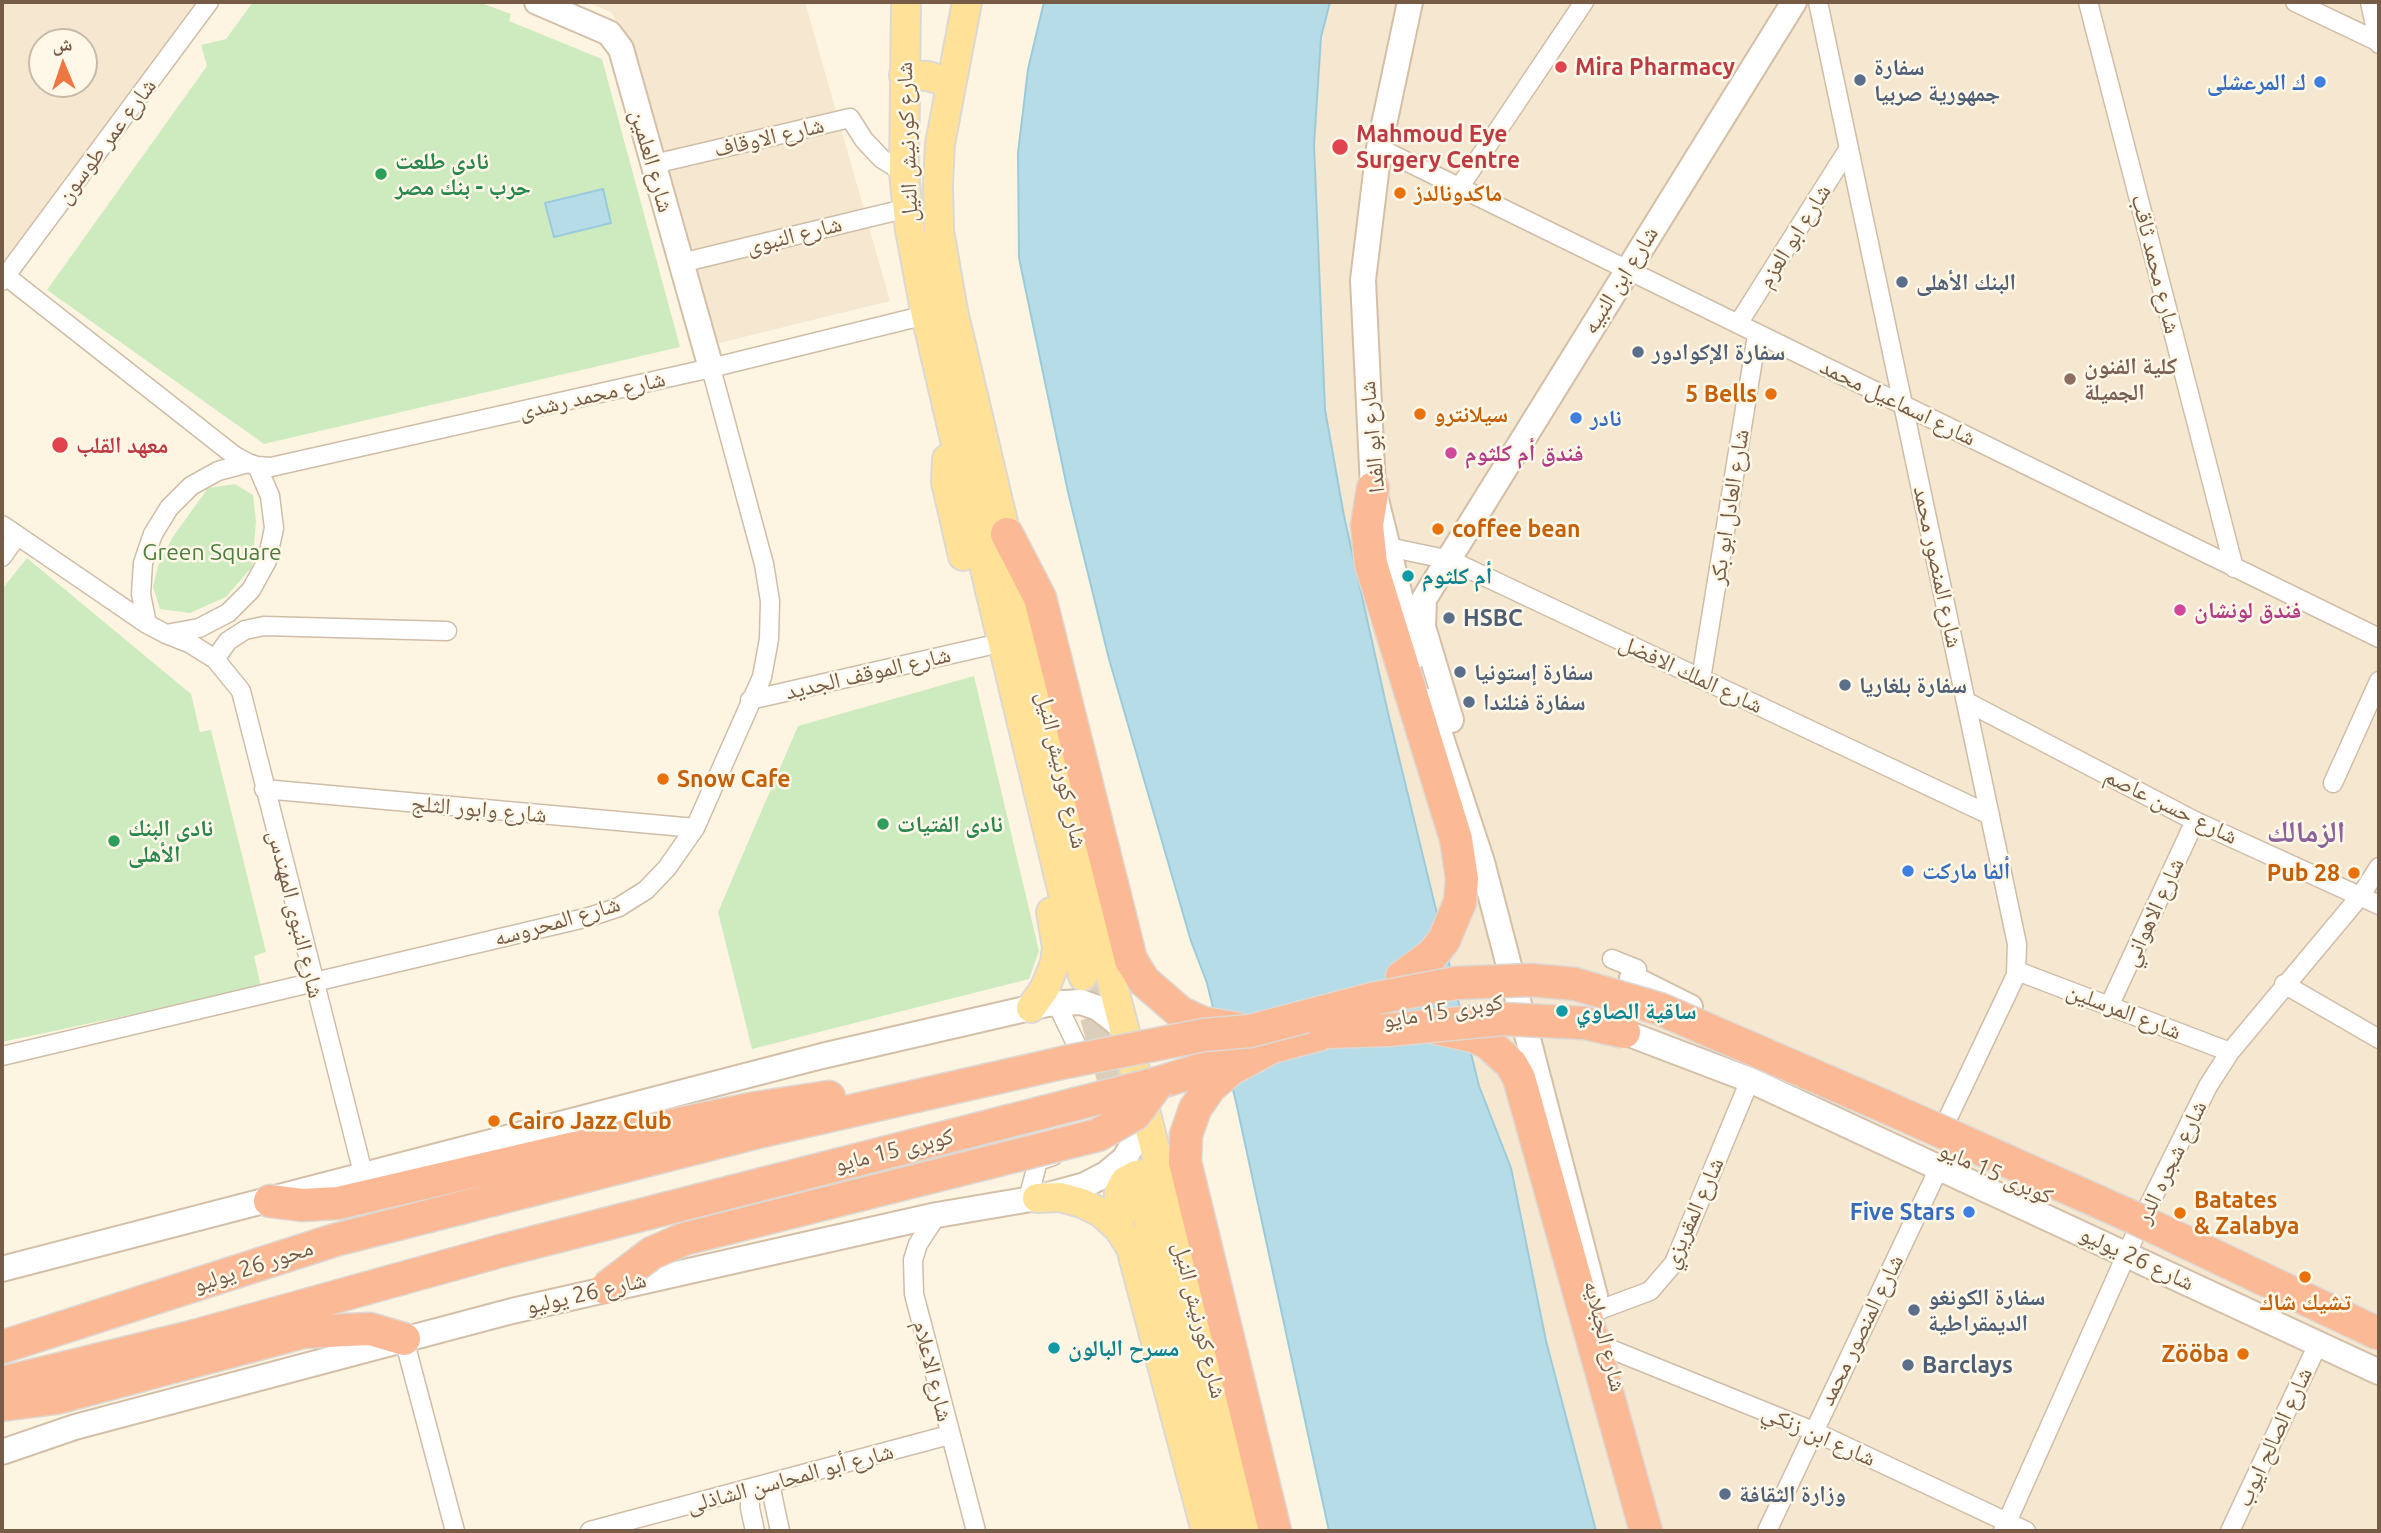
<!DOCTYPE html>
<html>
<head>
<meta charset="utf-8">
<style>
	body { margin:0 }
	#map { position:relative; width:2381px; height:1533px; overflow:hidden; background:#fdf5e2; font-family:Ubuntu,"Noto Naskh Arabic",sans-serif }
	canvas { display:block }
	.frame { position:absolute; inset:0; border:4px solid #765c47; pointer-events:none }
	.north { position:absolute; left:28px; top:28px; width:70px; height:70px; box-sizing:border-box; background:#fff8e9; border:2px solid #c8baa8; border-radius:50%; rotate:358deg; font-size:19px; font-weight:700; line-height:28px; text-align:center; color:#765c47 }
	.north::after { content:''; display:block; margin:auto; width:24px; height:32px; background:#ee7640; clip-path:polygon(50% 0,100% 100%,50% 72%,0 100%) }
</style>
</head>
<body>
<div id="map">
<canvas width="2381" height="1533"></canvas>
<div class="frame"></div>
<div class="north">ش</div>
</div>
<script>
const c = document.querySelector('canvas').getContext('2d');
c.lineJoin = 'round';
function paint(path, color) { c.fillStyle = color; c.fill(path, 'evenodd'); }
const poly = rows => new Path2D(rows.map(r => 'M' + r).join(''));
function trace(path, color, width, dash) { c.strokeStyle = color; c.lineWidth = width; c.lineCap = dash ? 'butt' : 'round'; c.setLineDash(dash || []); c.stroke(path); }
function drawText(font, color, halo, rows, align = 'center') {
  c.font = font + ' Ubuntu,"Noto Naskh Arabic",sans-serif'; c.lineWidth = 5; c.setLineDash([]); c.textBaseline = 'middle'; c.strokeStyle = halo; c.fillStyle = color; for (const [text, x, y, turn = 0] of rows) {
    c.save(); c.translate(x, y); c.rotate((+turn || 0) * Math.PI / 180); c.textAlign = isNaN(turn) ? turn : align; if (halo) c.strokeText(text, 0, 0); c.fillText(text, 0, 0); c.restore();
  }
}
const residential = poly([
	[2,2,200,2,2,274],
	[42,42,84,42,84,84,42,84],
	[586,2,805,2,890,301,711,345,638,57,611,12],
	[1223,2,2379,2,2379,1531,1465,1531]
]);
const green = poly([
	[253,2,479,2,511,14,509,21,602,59,680,347,264,444,47,290,207,66,201,45,226,39],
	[235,484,253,495,256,522,252,567,226,597,190,613,160,609,153,587,158,566,172,538,208,488],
	[27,558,191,694,200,732,211,730,266,952,254,956,261,987,2,1042,2,589],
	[974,676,1039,951,1029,979,752,1049,718,912,798,726]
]);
const water = poly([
	[1044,2,1330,2,1321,37,1314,145,1325,410,1344,516,1388,713,1479,1086,1511,1168,1546,1341,1596,1531,1329,1531,1236,1102,1207,983,1191,941,1109,659,1068,492,1019,258,1018,153,1028,69,1044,2],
	[603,189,611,223,554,237,545,203,603,189]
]);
const primaryTunnel = poly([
	[1083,976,1121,1116]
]);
const street = poly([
	[1818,2,2017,944,2016,975,1947,1120],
	[2088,2,2234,568],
	[2295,2,2379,42],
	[2370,2,2379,44],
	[1379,148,2379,638],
	[654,164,850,118,864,140,882,159,904,173],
	[1461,185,1584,2],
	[681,263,908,208],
	[6,276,235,456,248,463],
	[2,281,209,2],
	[1738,324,1849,148],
	[257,466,271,467,711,368,926,315],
	[2,525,147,624],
	[1388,547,1450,560,1990,815],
	[2,557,17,536],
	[166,634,199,628,228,613,251,590,267,561,274,528,270,496,257,466,248,463,218,471,191,486,169,508,153,534,143,563,141,594,147,624,166,634,191,644,215,659,241,691,364,1177],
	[215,659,228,641,245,630,264,626,447,631],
	[1701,679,1757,335],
	[750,700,987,646],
	[1967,702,2195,821,2379,905],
	[2333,783,2379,681],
	[264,789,695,828],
	[1612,959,1637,969,1632,978],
	[2017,971,2230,1052],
	[2284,984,2379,1039],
	[1056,1002,1078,1048],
	[2110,1004,2195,821],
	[2,1056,589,917,619,907,646,890,667,868,695,828,762,677,769,639,770,601,764,564,711,368],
	[1028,1199,1038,1161,1053,1156],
	[937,1215,918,1244,913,1260,914,1294,976,1531],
	[1599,1310,1650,1291,1674,1263,1750,1080],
	[404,1339,455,1531],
	[1608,1348,1813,1431,2026,1531],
	[770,1484,780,1531],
	[750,1489,750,1508,755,1531],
	[590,1531,949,1435],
	[1767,1531,1939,1168],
	[2003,1531,2145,1213,2208,1086,2230,1052,2361,895,2379,867],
	[2230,1531,2318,1344]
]);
const secondary = poly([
	[537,2,609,33,621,49,711,368],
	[1410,2,1379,148,1363,280,1373,488,1415,656],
	[1429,701,1482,862,1595,1296],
	[1451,720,1423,627,1424,599,1794,2],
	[1632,978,1690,1007],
	[1624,1032,1750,1080,2379,1372],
	[2,1269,822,1056,1047,1004,1081,1002,1098,1008,1125,1029],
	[2,1452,75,1427,512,1311,937,1215,1037,1198,1085,1185,1106,1174,1124,1159,1149,1118]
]);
const primary = poly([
	[906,2,904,173,910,230,926,315,990,590,1083,976],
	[967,2,940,144,938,183,939,231,953,311,1107,962,1253,1531],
	[904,75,928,76,950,83],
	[947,459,946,482,963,556],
	[1031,1008,1045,988,1055,963,1057,947,1051,912],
	[1141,1193,1227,1531],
	[1037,1198,1060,1197,1082,1203,1102,1213,1119,1229,1131,1248,1206,1531],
	[1119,1229,1119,1192,1125,1181,1136,1175,1148,1174,1160,1180]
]);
const highway = poly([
	[1373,488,1367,525,1371,564,1456,839,1462,879,1460,902,1444,940,1432,955,1402,977],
	[1007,534,1040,598,1131,960,1144,981,1181,1013,1203,1023,1239,1029],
	[1436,1028,1473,1036,1488,1043,1511,1064,1519,1078,1646,1531],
	[1272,1047,1231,1069,1210,1087,1195,1109,1186,1135,1185,1162,1275,1531],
	[1158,1083,1272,1047,1351,1026],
	[270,1201,302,1205,338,1203,664,1127,756,1108,829,1097],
	[2,1347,335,1240,758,1132,1066,1062],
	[2,1383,191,1337,504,1250],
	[2,1405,56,1398,303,1332,370,1329,404,1339]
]);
const highwayBridge = poly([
	[1326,1032,1389,1030,1502,1019,1584,1023,1624,1032],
	[1066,1062,1204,1035,1250,1031,1372,999,1456,983,1531,980,1575,984,1660,1009,1877,1103,2137,1219,2379,1334],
	[504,1250,1158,1083],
	[606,1288,652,1253,684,1239,1098,1135,1135,1114,1158,1083]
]);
const markers = [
	[1561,67,7,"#e0444e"],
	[1860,80,7,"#5c6f8a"],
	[2320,82,7,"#3f7fe0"],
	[1340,147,9,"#e0444e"],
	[381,174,7,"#2e9e5b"],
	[1400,193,7,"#e8710a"],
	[1902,282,7,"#5c6f8a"],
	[1638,352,7,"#5c6f8a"],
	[2070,379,7,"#8d6e63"],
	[1771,394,7,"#e8710a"],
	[1420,414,7,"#e8710a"],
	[1576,418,7,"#3f7fe0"],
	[60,445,9,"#e0444e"],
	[1451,453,7,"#d1479c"],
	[1438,529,7,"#e8710a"],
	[1408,576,7,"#0f9aa8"],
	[2180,610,7,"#d1479c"],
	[1449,618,7,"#5c6f8a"],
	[1460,672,7,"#5c6f8a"],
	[1845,685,7,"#5c6f8a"],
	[1469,702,7,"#5c6f8a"],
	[663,779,7,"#e8710a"],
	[883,824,7,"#2e9e5b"],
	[114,841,7,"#2e9e5b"],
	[1908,871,7,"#3f7fe0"],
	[2354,873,7,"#e8710a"],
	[1562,1011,7,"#0f9aa8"],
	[494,1121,7,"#e8710a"],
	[1969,1212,7,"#3f7fe0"],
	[2180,1213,7,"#e8710a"],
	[2305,1277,7,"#e8710a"],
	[1914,1310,7,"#5c6f8a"],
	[1054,1348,7,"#0f9aa8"],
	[2243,1354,7,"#e8710a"],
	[1908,1365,7,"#5c6f8a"],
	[1725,1494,7,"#5c6f8a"]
];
const healthNames = [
	["Mira Pharmacy",1575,67],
	["Mahmoud Eye",1356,134],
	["Surgery Centre",1356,160],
	["معهد القلب",76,445]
];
const serviceNames = [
	["سفارة",1874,67],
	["جمهورية صربيا",1874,93],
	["البنك الأهلى",1916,282],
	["سفارة الإكوادور",1652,352],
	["HSBC",1463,618],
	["سفارة إستونيا",1474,672],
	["سفارة بلغاريا",1859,685],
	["سفارة فنلندا",1483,702],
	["سفارة الكونغو",1928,1297],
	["الديمقراطية",1928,1323],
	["Barclays",1922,1365],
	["وزارة الثقافة",1739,1494]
];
const shopNames = [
	["ك المرعشلى",2306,82],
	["نادر",1590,418,"left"],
	["ألفا ماركت",1922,871,"left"],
	["Five Stars",1955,1212]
];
const streetNames = [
	["شارع الاوقاف",769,137,-13],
	["شارع عمر طوسون",106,141,-53],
	["شارع كورنيش النيل",907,142,-92],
	["شارع العلمين",652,161,74],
	["شارع النبوى",794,235,-14],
	["شارع ابو العزم",1794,236,-58],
	["شارع محمد ثاقب",2156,264,76],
	["شارع ابن النبيه",1620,280,-58],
	["شارع محمد رشدى",592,395,-13],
	["شارع اسماعيل محمد",1898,402,26],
	["شارع ابو الفدا",1372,437,-95],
	["شارع العادل ابو بكر",1729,507,-81],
	["شارع المنصور محمد",1938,567,78],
	["شارع الموقف الجديد",868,673,-13],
	["شارع الملك الافضل",1691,674,25],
	["شارع كورنيش النيل",1062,770,77],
	["شارع حسن عاصم",2171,806,26],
	["شارع وابور الثلج",479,809,5],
	["شارع الاهواني",2153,912,-65],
	["شارع النبوى المهندس",296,914,76],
	["شارع المحروسه",557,921,-16],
	["كوبرى 15 مايو",1443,1011,-9],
	["شارع المرسلين",2124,1011,21],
	["كوبرى 15 مايو",894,1150,-14],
	["شارع شجره الدر",2171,1162,-64],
	["كوبرى 15 مايو",1996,1173,24],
	["شارع المقريزي",1693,1213,-66],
	["شارع 26 يوليو",2137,1258,25],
	["محور 26 يوليو",253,1266,-18],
	["شارع 26 يوليو",586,1293,-13],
	["شارع كورنيش النيل",1200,1320,76],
	["شارع المنصور محمد",1861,1330,-64],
	["شارع الجبلايه",1605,1336,76],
	["شارع الاعلام",933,1371,76],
	["شارع ابن زنكي",1819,1435,24],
	["شارع الصالح ايوب",2274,1437,-65],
	["شارع أبو المحاسن الشاذلى",790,1478,-15]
];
const leisureNames = [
	["نادى طلعت",395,161],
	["حرب - بنك مصر",395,187],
	["نادى الفتيات",897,824],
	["نادى البنك",128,828],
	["الأهلى",128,854]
];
const foodNames = [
	["ماكدونالدز",1414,193],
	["5 Bells",1757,394,"right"],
	["سيلانترو",1434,414],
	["coffee bean",1452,529],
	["Snow Cafe",677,779],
	["Pub 28",2340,873,"right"],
	["Cairo Jazz Club",508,1121],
	["Batates",2194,1200],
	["& Zalabya",2194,1226],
	["تشيك شاك",2305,1302,"center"],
	["Zööba",2229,1354,"right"]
];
const educationNames = [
	["كلية الفنون",2084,366],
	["الجميلة",2084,392]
];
const hotelNames = [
	["فندق أم كلثوم",1465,453],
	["فندق لونشان",2194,610]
];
const parkNames = [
	["Green Square",212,552]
];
const cultureNames = [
	["أم كلثوم",1422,576],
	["ساقية الصاوي",1576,1011],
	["مسرح البالون",1068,1348]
];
const districtNames = [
	["الزمالك",2306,832]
];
paint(residential, '#f5e7d0');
paint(green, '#ceebc0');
paint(water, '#b6dce8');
trace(water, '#9bcbda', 2);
trace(primaryTunnel, '#dbcfbb', 28, [28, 14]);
trace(street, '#cfbda8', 21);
trace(secondary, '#d4bfa8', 28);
trace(primary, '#ded8d3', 32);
trace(highway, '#ded8d3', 35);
trace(street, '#fff', 18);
trace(secondary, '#fff', 24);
trace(primary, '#ffe197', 28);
trace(highway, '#fbb995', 32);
trace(highwayBridge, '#ded8d3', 35, []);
trace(highwayBridge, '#fbb995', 32);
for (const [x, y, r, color] of markers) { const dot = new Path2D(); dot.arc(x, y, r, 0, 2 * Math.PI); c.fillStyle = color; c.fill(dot); trace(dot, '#fff8e9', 2.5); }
drawText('bold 23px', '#be3a42', '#fff8e9', healthNames, 'left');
drawText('bold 23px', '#4e5e75', '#fff8e9', serviceNames, 'left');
drawText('bold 23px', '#366cbe', '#fff8e9', shopNames, 'right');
drawText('23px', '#765c47', '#fff8e9', streetNames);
drawText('bold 23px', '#27864d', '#fff8e9', leisureNames, 'left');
drawText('bold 23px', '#c56008', '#fff8e9', foodNames, 'left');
drawText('bold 23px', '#785e54', '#fff8e9', educationNames, 'left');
drawText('bold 23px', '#b23c85', '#fff8e9', hotelNames, 'left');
drawText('23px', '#4c7d3e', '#fff8e9', parkNames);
drawText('bold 23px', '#0d838f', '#fff8e9', cultureNames, 'left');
drawText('bold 30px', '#8c629a', '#fff8e9', districtNames);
</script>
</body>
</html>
